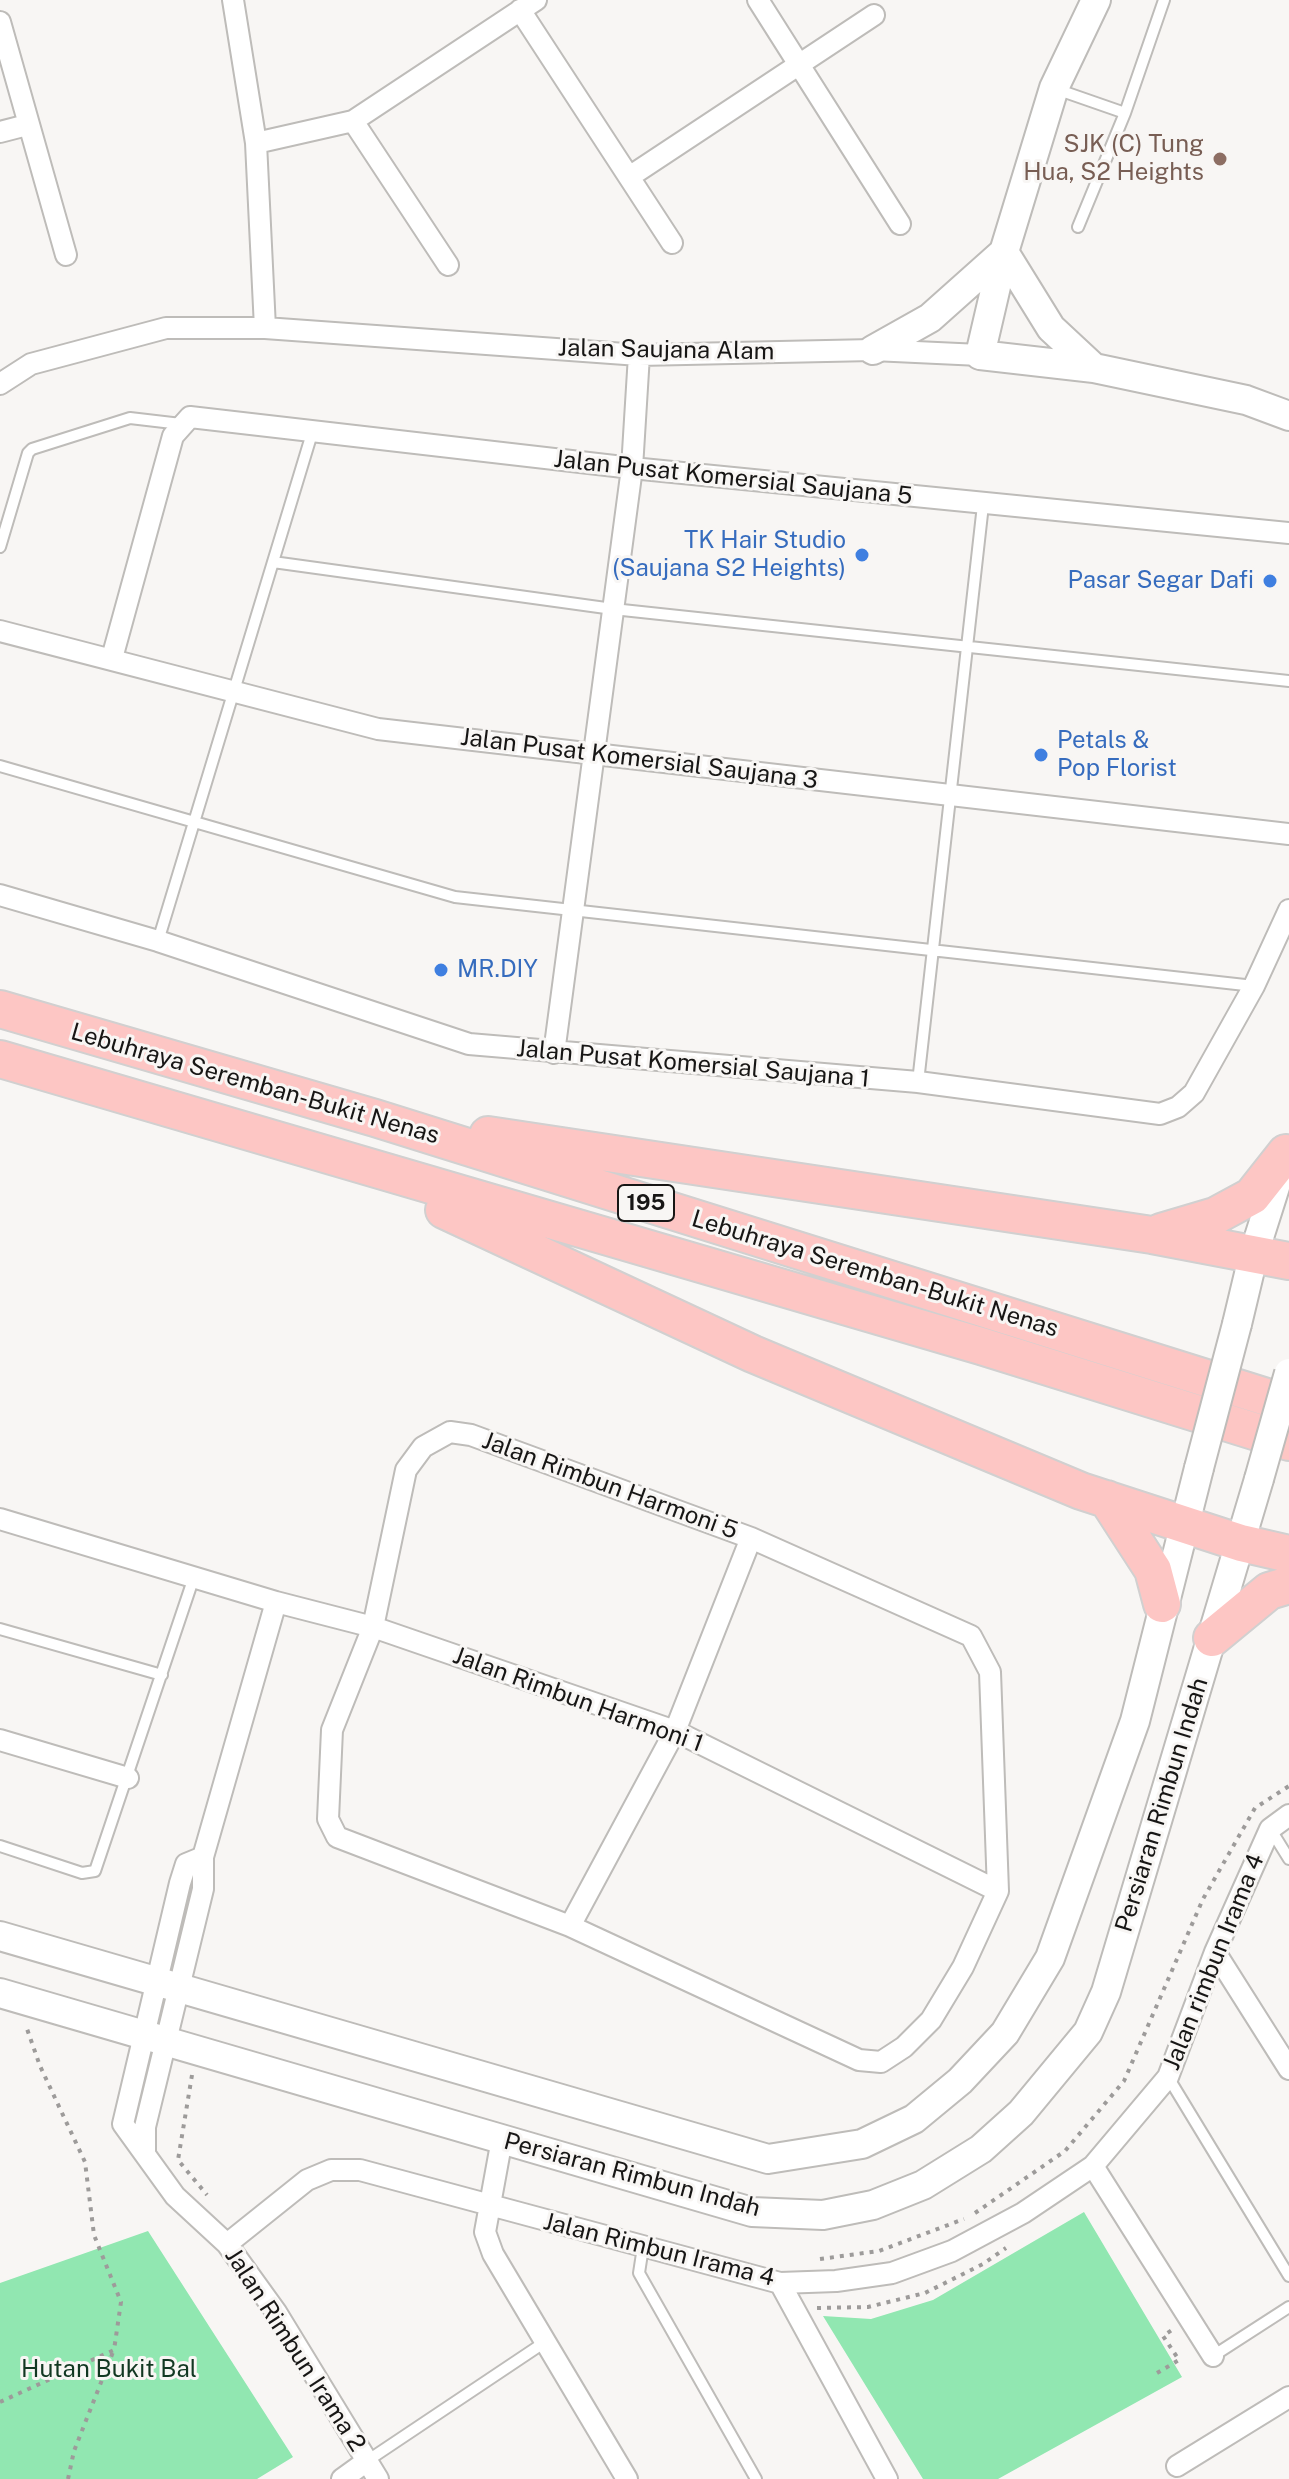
<!DOCTYPE html>
<html>
<head>
<meta charset="utf-8">
<style>
	body { margin:0 }
	canvas { display:block; background:#f8f6f4 }
</style>
</head>
<body>
<canvas width="1289" height="2479"></canvas>
<script>
const c = document.querySelector('canvas').getContext('2d');
c.lineJoin = 'round';
function paint(path, color) { c.fillStyle = color; c.fill(path, 'evenodd'); }
const poly = rows => new Path2D(rows.map(r => 'M' + r).join(''));
function trace(path, color, width, dash) { c.strokeStyle = color; c.lineWidth = width; c.lineCap = dash ? 'butt' : 'round'; c.setLineDash(dash || []); c.stroke(path); }
function drawText(font, color, halo, rows, align = 'center') {
  c.font = font + ' "Public Sans",sans-serif'; c.lineWidth = 6; c.setLineDash([]); c.textBaseline = 'middle'; c.strokeStyle = halo; c.fillStyle = color; for (const [text, x, y, turn = 0] of rows) {
    c.save(); c.translate(x, y); c.rotate((+turn || 0) * Math.PI / 180); c.textAlign = isNaN(turn) ? turn : align; if (halo) c.strokeText(text, 0, 0); c.fillText(text, 0, 0); c.restore();
  }
}
const green = poly([
	[1084,2212,1182,2377,998,2479,923,2479,823,2316,871,2319,933,2300],
	[148,2231,293,2457,257,2479,0,2479,0,2283]
]);
const path = poly([
	[192,2075,178,2160,207,2195],
	[975,2213,1065,2151,1124,2081,1203,1899,1255,1808,1289,1786],
	[820,2259,879,2251,964,2219],
	[817,2308,868,2307,925,2293,983,2264,1006,2248],
	[1157,2373,1179,2360,1163,2336,1172,2330],
	[0,2402,114,2350,121,2302,94,2235,85,2162,40,2066,26,2026],
	[68,2479,74,2451,113,2352]
]);
const lane = poly([
	[1056,89,1125,113],
	[1078,227,1125,113,1164,0],
	[0,547,28,453,32,449,130,418,181,424],
	[273,562,613,609,1289,681],
	[0,766,455,897,1254,986],
	[158,941,313,430],
	[918,1082,983,505],
	[0,1629,162,1675],
	[1271,1830,1289,1859],
	[0,1846,82,1873,95,1871,194,1577],
	[1168,2077,1289,2276],
	[643,2247,639,2273,756,2479],
	[1213,2356,1289,2307],
	[367,2461,545,2342]
]);
const street = poly([
	[233,0,256,143,265,328],
	[758,0,900,224],
	[520,10,672,243],
	[0,22,66,255],
	[353,121,448,265],
	[0,132,27,125],
	[256,143,353,121,536,0],
	[629,177,874,15],
	[0,384,31,364,166,328,265,328,639,355,873,350,980,355],
	[0,631,378,729,1289,834],
	[112,658,173,436,190,417,632,468,1289,533],
	[0,895,158,941,469,1044,918,1082,1160,1114,1178,1107,1194,1093,1254,986,1289,910],
	[554,1053,632,468,639,355],
	[450,1432,471,1435,751,1538,971,1636,990,1672,998,1891,963,1967,931,2020,904,2047,881,2062,859,2060,570,1926,337,1837,328,1819,332,1730,373,1627,406,1470,423,1447,450,1432],
	[0,1519,276,1602,373,1627,675,1731,998,1891],
	[0,1740,128,1778],
	[203,1857,186,1864,180,1883,123,2124,175,2196,227,2244,276,2312,378,2479],
	[570,1926,675,1731,751,1538],
	[1215,1952,1289,2069],
	[502,2139,485,2232,493,2254,627,2479],
	[145,2154,145,2127,203,1889,203,1857,276,1602],
	[1093,2166,1213,2356],
	[227,2244,307,2180,331,2170,360,2170,780,2283,836,2281,892,2273,952,2251,1023,2213,1093,2166,1168,2077,1215,1952,1270,1829,1289,1815],
	[780,2283,887,2479],
	[1177,2466,1289,2397],
	[342,2479,367,2461]
]);
const secondary = poly([
	[1096,0,1054,88,1004,252,980,355,1094,368,1246,400,1289,416],
	[1004,252,1051,328,1094,368],
	[873,350,930,318,1004,252],
	[1237,1324,1254,1253,1281,1168],
	[0,1936,768,2159,862,2144,914,2119,960,2081,1005,2033,1050,1958,1135,1721,1199,1468],
	[0,1993,752,2212,823,2215,873,2205,923,2185,981,2149,1021,2113,1088,2032,1106,1992,1259,1479]
]);
const highway = poly([
	[0,1009,375,1118,1289,1404],
	[0,1059,981,1346,1289,1442],
	[488,1135,1152,1235,1289,1261],
	[444,1210,753,1354,1081,1491,1241,1543,1289,1554],
	[1161,1232,1215,1216,1252,1196,1286,1153],
	[1107,1499,1153,1570,1162,1604],
	[1212,1638,1269,1591,1289,1585]
]);
const secondaryBridge = poly([
	[1199,1468,1237,1324],
	[1259,1479,1289,1373]
]);
const markers = [
	[1220,159,8,"#8d6e63"],
	[862,555,8,"#3f7fe0"],
	[1270,581,8,"#3f7fe0"],
	[1041,755,8,"#3f7fe0"],
	[441,970,8,"#3f7fe0"]
];
const shields = [
	[646,1203,56]
];
const shieldNames = [
	["195",646,1203]
];
const educationNames = [
	["SJK (C) Tung",1204,145],
	["Hua, S2 Heights",1204,173]
];
const streetNames = [
	["Jalan Saujana Alam",666,350,1],
	["Jalan Pusat Komersial Saujana 5",733,478,6],
	["Jalan Pusat Komersial Saujana 3",639,759,7],
	["Jalan Pusat Komersial Saujana 1",693,1064,5],
	["Lebuhraya Seremban-Bukit Nenas",255,1084,16],
	["Lebuhraya Seremban-Bukit Nenas",875,1274,17],
	["Jalan Rimbun Harmoni 5",610,1486,20],
	["Jalan Rimbun Harmoni 1",578,1700,20],
	["Persiaran Rimbun Indah",1162,1805,-73],
	["Jalan rimbun Irama 4",1214,1962,-68],
	["Persiaran Rimbun Indah",632,2175,15],
	["Jalan Rimbun Irama 4",659,2250,14],
	["Jalan Rimbun Irama 2",295,2350,57]
];
const shopNames = [
	["TK Hair Studio",846,541],
	["(Saujana S2 Heights)",846,569],
	["Pasar Segar Dafi",1254,581],
	["Petals &",1057,741,"left"],
	["Pop Florist",1057,769,"left"],
	["MR.DIY",457,970,"left"]
];
const parkNames = [
	["Hutan Bukit Bal",109,2370]
];
paint(green, '#91e7b1');
trace(lane, '#bebcb9', 14);
trace(street, '#bebcb9', 24);
trace(secondary, '#bebcb9', 32);
trace(highway, '#d1d0d0', 40);
trace(path, '#9d9b9a', 4, [4, 6]);
trace(lane, '#fff', 10);
trace(street, '#fff', 20);
trace(secondary, '#fff', 28);
trace(highway, '#fdc6c4', 36);
trace(secondaryBridge, '#bebcb9', 32, []);
trace(secondaryBridge, '#fff', 28);
for (const [x, y, r, color] of markers) { const dot = new Path2D(); dot.arc(x, y, r, 0, 2 * Math.PI); c.fillStyle = color; c.fill(dot); trace(dot, '#f8f6f4', 3); }
for (const [x, y, w] of shields) { const box = new Path2D(); box.roundRect(x - w / 2, y - 18, w, 36, 6); c.fillStyle = '#f8f6f4'; c.fill(box); trace(box, '#171615', 2); }
drawText('bold 22px', '#171615', null, shieldNames);
drawText('24px', '#785e54', '#f8f6f4', educationNames, 'right');
drawText('24px', '#171615', '#f8f6f4', streetNames);
drawText('24px', '#366cbe', '#f8f6f4', shopNames, 'right');
drawText('24px', '#123822', '#f8f6f4', parkNames);
</script>
</body>
</html>
